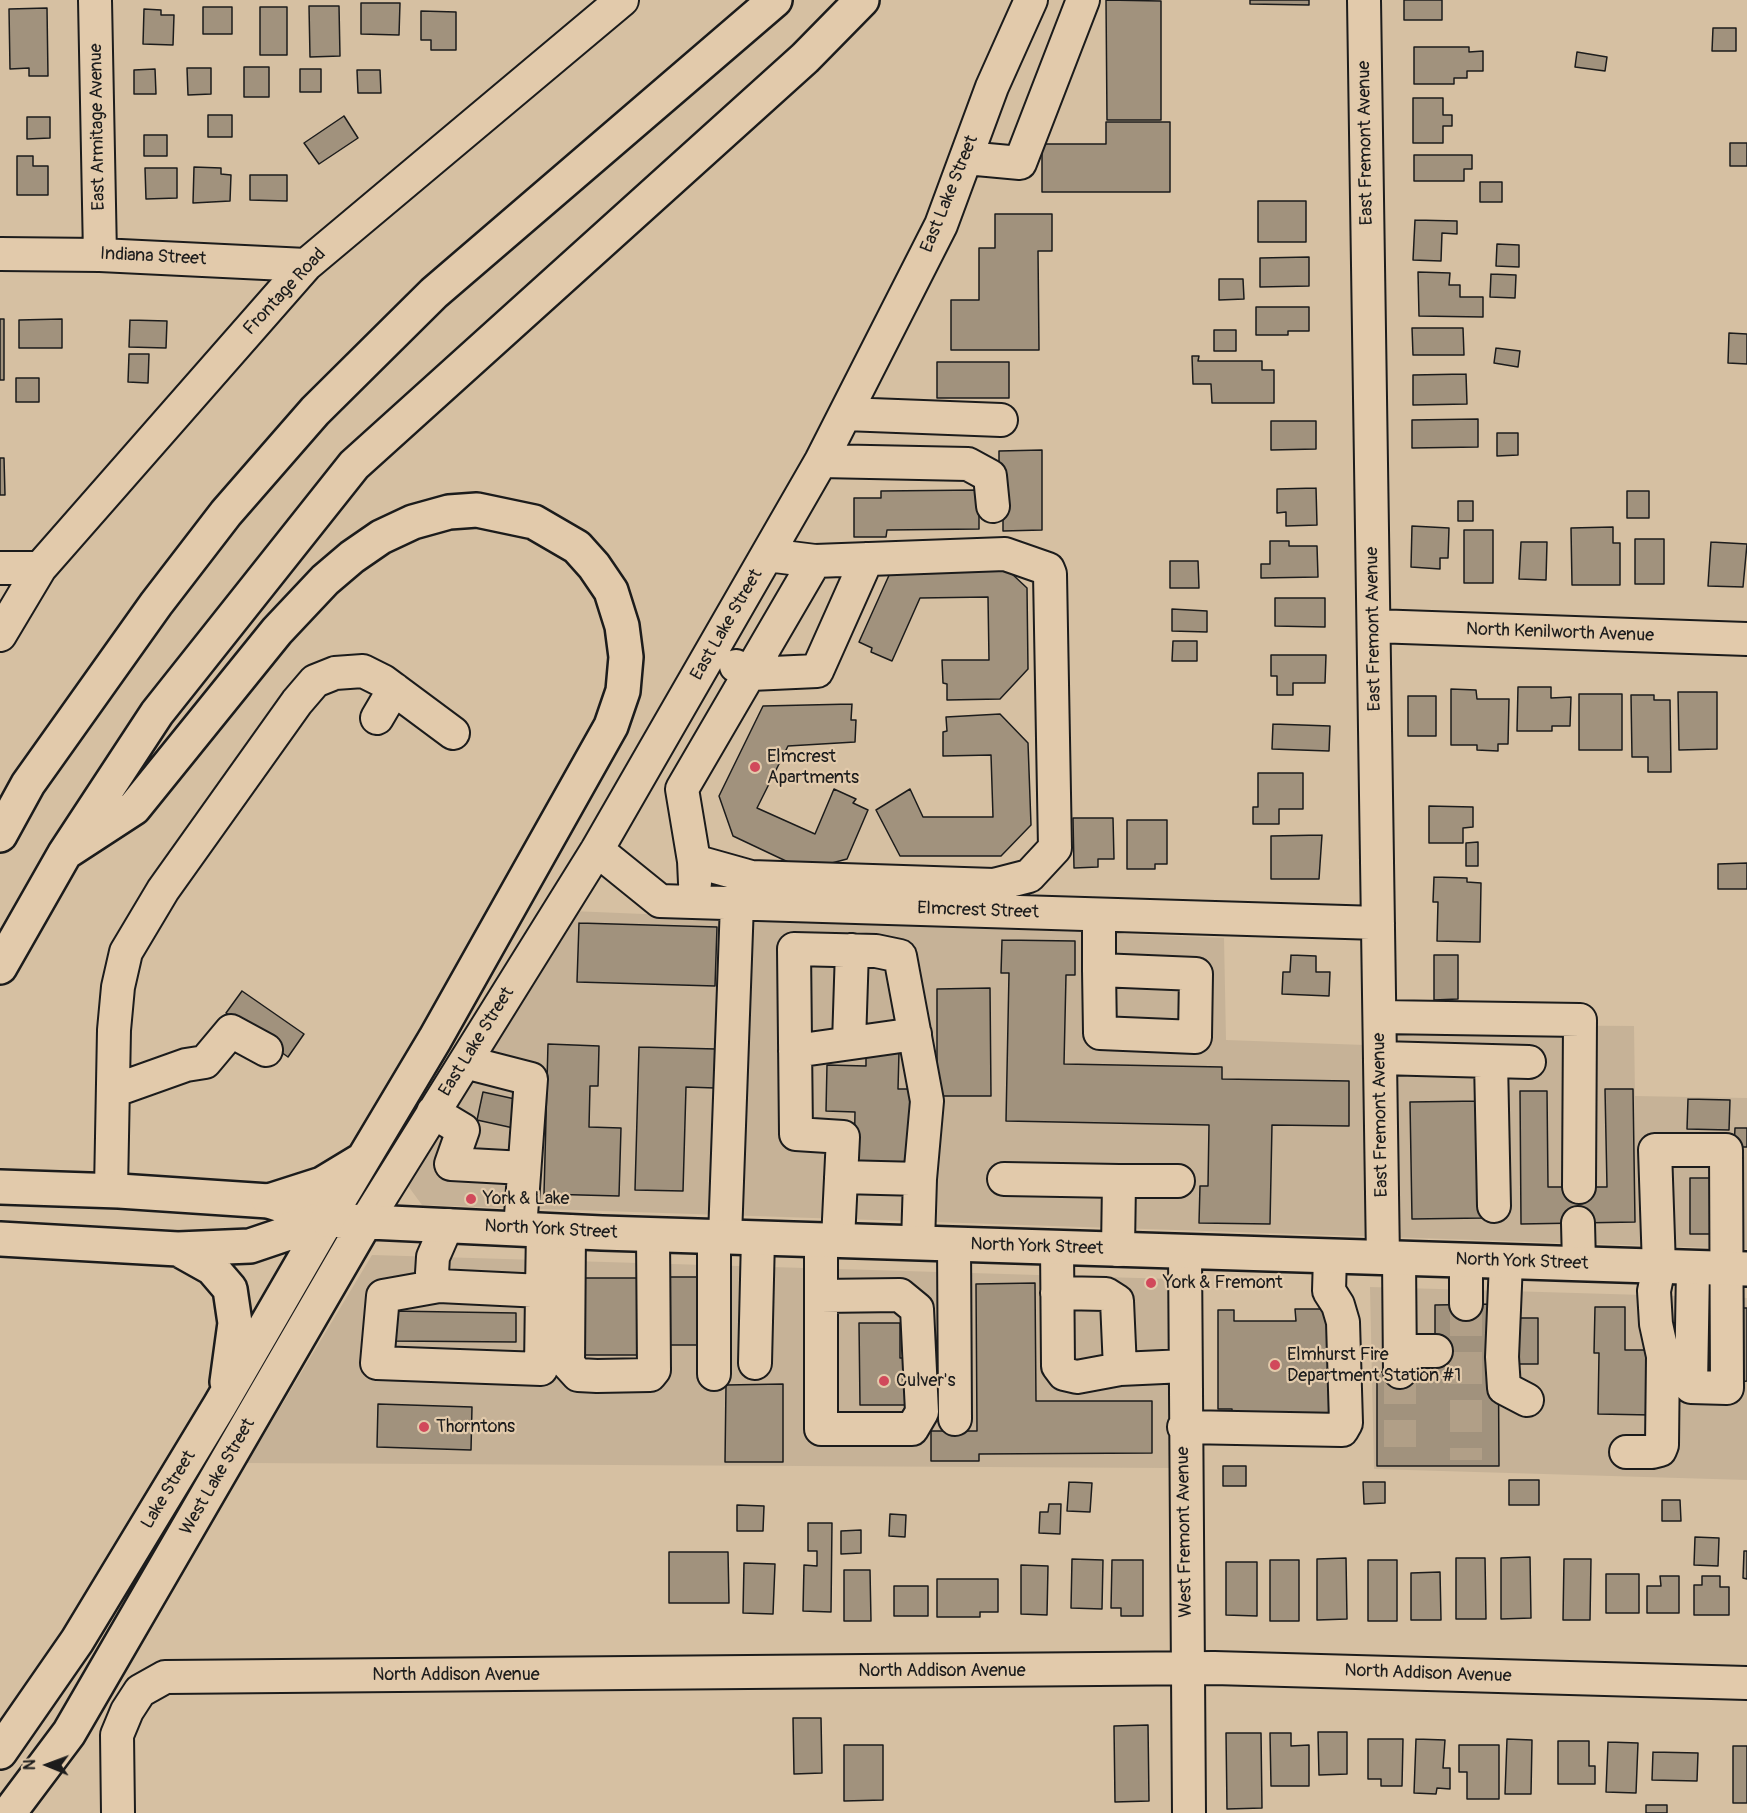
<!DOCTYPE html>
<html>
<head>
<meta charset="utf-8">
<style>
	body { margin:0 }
	#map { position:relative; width:1747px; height:1813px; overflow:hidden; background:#d6c0a2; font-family:Pangolin,sans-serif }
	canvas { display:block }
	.north { position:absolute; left:18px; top:1735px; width:60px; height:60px; -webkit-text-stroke:4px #e2caab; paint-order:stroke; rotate:271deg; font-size:16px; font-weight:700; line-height:24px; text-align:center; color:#1c1c1c }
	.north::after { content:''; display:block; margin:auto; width:21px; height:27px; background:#1c1c1c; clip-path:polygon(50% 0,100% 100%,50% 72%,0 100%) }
</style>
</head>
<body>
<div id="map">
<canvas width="1747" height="1813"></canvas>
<div class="north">N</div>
</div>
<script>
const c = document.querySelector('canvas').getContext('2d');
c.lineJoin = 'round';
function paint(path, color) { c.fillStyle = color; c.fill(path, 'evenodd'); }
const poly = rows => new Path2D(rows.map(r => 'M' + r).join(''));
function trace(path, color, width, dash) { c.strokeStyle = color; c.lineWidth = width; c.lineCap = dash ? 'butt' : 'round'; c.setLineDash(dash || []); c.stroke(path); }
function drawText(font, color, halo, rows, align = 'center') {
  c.font = font + ' Pangolin,sans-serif'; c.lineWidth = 4.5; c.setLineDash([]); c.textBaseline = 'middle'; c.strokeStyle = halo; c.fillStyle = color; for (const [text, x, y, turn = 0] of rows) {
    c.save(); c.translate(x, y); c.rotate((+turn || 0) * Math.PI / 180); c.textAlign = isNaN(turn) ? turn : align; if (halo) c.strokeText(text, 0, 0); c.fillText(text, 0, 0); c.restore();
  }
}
const built = poly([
	[571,911,1224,938,1226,1040,1365,1045,1366,1024,1634,1026,1635,1096,1747,1098,1747,1249,422,1205,403,1179],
	[372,1255,1171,1279,1172,1468,247,1463],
	[1370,1287,1747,1298,1747,1480,1374,1469]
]);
const building = poly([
	[1106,0,1161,1,1161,120,1107,120,1106,0],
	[1250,0,1309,0,1309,5,1250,4,1250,0],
	[1404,0,1442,0,1442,20,1404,20,1404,0],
	[361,3,400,3,399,35,361,34,361,3],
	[309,6,339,6,340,56,310,57,309,6],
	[203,7,232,7,232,34,203,34,203,7],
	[260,7,287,7,287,55,260,55,260,7],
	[47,8,48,76,29,76,29,68,10,69,9,9,47,8],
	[144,9,161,10,161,15,174,15,173,45,143,44,144,9],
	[421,11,456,12,456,50,431,50,431,40,421,40,421,11],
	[1713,28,1736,28,1736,51,1712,51,1713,28],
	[1414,47,1469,47,1469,52,1483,51,1483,71,1467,71,1467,78,1454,78,1454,84,1414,84,1414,47],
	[1577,52,1607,57,1605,71,1575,67,1577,52],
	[244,67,269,67,269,97,244,97,244,67],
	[187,68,211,68,211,94,188,95,187,68],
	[155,69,156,94,134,94,134,70,155,69],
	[300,69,321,69,321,92,300,92,300,69],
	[357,70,380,70,381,93,358,93,357,70],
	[1413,98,1443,98,1443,115,1452,115,1452,126,1443,126,1443,143,1413,143,1413,98],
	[208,115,232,115,232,137,208,137,208,115],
	[344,116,358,138,319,164,304,143,344,116],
	[27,117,50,117,50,138,27,139,27,117],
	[1106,122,1170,122,1170,192,1042,192,1042,144,1106,144,1106,122],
	[144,135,167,135,167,156,144,156,144,135],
	[1730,143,1747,143,1747,166,1730,166,1730,143],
	[1414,155,1472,155,1472,169,1464,169,1464,181,1414,181,1414,155],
	[17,156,33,156,33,166,48,166,48,195,17,195,17,156],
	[194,167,221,168,221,174,231,175,230,201,193,203,194,167],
	[145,168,177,168,177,198,146,199,145,168],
	[250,175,287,175,287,201,250,200,250,175],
	[1480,182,1502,182,1502,202,1480,202,1480,182],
	[1258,201,1306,201,1306,242,1258,242,1258,201],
	[995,214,1052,214,1052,251,1038,251,1039,350,951,350,951,300,979,300,979,248,995,248,995,214],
	[1415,220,1457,221,1457,234,1442,233,1441,261,1413,260,1415,220],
	[1497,244,1519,245,1519,267,1496,266,1497,244],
	[1309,257,1309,286,1260,287,1260,258,1309,257],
	[1418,272,1450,273,1449,285,1460,285,1460,297,1483,297,1483,317,1419,316,1418,272],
	[1491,274,1516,275,1515,298,1490,297,1491,274],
	[1219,279,1243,279,1244,299,1219,300,1219,279],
	[1256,307,1309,307,1309,331,1288,331,1288,335,1256,335,1256,307],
	[0,319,4,319,4,380,0,380,0,319],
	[62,319,62,348,19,348,19,320,62,319],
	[130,320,167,321,166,348,129,347,130,320],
	[1412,328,1463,328,1464,355,1413,355,1412,328],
	[1214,330,1236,330,1236,351,1214,351,1214,330],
	[1729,333,1747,334,1747,364,1728,363,1729,333],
	[1496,348,1520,351,1518,367,1494,363,1496,348],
	[129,354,149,354,148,383,128,382,129,354],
	[1192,356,1199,356,1198,361,1262,361,1262,370,1274,370,1274,403,1212,403,1211,384,1193,384,1192,356],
	[937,362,1009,362,1009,398,937,398,937,362],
	[1466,374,1467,404,1413,405,1413,375,1466,374],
	[16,378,39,378,39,402,16,402,16,378],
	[1478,419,1478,447,1412,448,1412,420,1478,419],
	[1271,421,1316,421,1316,449,1271,450,1271,421],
	[1497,433,1518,433,1518,455,1497,456,1497,433],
	[1042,450,1042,530,1003,531,1003,469,999,469,999,451,1042,450],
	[0,458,4,458,5,495,0,495,0,458],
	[1316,488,1317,525,1286,526,1286,512,1277,513,1277,489,1316,488],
	[979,490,979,529,887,530,886,537,854,537,854,498,881,498,881,491,979,490],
	[1627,491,1649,491,1649,518,1627,518,1627,491],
	[1458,501,1473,501,1473,521,1458,521,1458,501],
	[1412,526,1449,528,1448,558,1440,558,1440,569,1411,567,1412,526],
	[1613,527,1613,543,1620,543,1620,585,1572,585,1571,528,1613,527],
	[1464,530,1493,530,1493,583,1464,583,1464,530],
	[1635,539,1664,539,1664,584,1635,584,1635,539],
	[1270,541,1289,541,1289,546,1317,546,1318,577,1261,578,1261,564,1270,564,1270,541],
	[1521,542,1547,542,1546,580,1519,579,1521,542],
	[1711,542,1747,544,1743,587,1708,586,1711,542],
	[995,558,1027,588,1028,669,1000,699,947,700,947,684,943,683,942,660,989,660,988,597,920,598,892,661,871,652,872,648,859,642,895,562,995,558],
	[1170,561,1198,561,1199,588,1170,588,1170,561],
	[1275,598,1325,598,1325,627,1275,626,1275,598],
	[1172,609,1207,611,1207,632,1172,631,1172,609],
	[1173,641,1197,641,1197,661,1172,661,1173,641],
	[1271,655,1326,655,1325,683,1293,683,1293,695,1277,695,1277,676,1271,676,1271,655],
	[1518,687,1551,687,1551,698,1571,697,1570,726,1552,726,1552,731,1517,731,1518,687],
	[1451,689,1476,690,1477,699,1509,699,1508,744,1498,744,1498,751,1477,750,1477,745,1451,745,1451,689],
	[1678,692,1717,692,1717,749,1679,750,1678,692],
	[1579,694,1622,694,1622,750,1579,750,1579,694],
	[1631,695,1654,695,1654,700,1670,700,1671,772,1648,772,1648,757,1632,757,1631,695],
	[1408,696,1436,696,1436,736,1408,736,1408,696],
	[852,704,851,720,856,720,855,742,788,746,757,808,815,834,834,789,856,799,853,803,868,810,847,859,805,870,733,836,719,796,763,706,852,704],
	[1000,714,1028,743,1031,825,1001,856,900,856,876,810,910,789,923,817,993,817,991,755,943,756,943,732,947,731,946,717,1000,714],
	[1273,724,1330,726,1329,751,1272,749,1273,724],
	[1258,773,1303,773,1303,809,1279,809,1279,824,1253,824,1253,807,1258,807,1258,773],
	[1429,806,1473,807,1473,827,1463,828,1463,843,1429,843,1429,806],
	[1073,818,1113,818,1114,859,1098,859,1098,867,1074,868,1073,818],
	[1127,820,1167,820,1167,864,1155,864,1155,869,1127,869,1127,820],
	[1322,835,1319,879,1271,879,1271,836,1322,835],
	[1478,842,1478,866,1466,866,1466,843,1478,842],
	[1747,863,1747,889,1718,889,1718,864,1747,863],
	[1434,877,1467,878,1467,882,1481,883,1480,942,1437,941,1438,902,1433,902,1434,877],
	[579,923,717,927,715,986,577,982,579,923],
	[1002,940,1075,941,1075,975,1066,975,1064,1064,1222,1067,1222,1079,1349,1081,1349,1126,1272,1125,1270,1224,1199,1223,1200,1186,1208,1186,1209,1125,1006,1121,1009,973,1001,973,1002,940],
	[1291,955,1316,956,1316,972,1330,972,1329,996,1282,994,1283,972,1290,972,1291,955],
	[1434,955,1458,955,1458,999,1434,1000,1434,955],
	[990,988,991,1096,937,1096,937,989,990,988],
	[242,991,304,1034,288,1057,226,1013,242,991],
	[548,1044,599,1046,598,1086,590,1086,589,1127,621,1128,619,1196,544,1194,548,1044],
	[639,1047,716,1049,715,1088,686,1087,683,1191,635,1190,639,1047],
	[866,1051,899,1052,898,1089,916,1089,914,1166,854,1164,855,1112,826,1111,827,1065,866,1066,866,1051],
	[1605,1089,1633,1089,1635,1222,1521,1224,1520,1091,1547,1091,1548,1187,1607,1187,1605,1089],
	[483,1092,524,1101,518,1129,477,1120,483,1092],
	[1688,1099,1730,1100,1729,1130,1687,1129,1688,1099],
	[1481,1101,1483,1218,1412,1219,1410,1102,1481,1101],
	[1735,1128,1747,1128,1747,1147,1734,1147,1735,1128],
	[1690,1178,1717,1178,1723,1234,1690,1234,1690,1178],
	[659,1277,707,1277,707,1345,659,1345,659,1277],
	[575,1278,649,1278,649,1355,575,1355,575,1278],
	[1035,1283,1036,1401,1152,1401,1152,1453,979,1454,979,1461,931,1461,931,1431,977,1431,976,1284,1035,1283],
	[1498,1304,1499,1466,1377,1466,1377,1372,1435,1372,1435,1305,1498,1304],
	[1595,1307,1625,1307,1625,1350,1651,1350,1651,1415,1598,1414,1599,1353,1594,1353,1595,1307],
	[1739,1308,1747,1308,1747,1381,1739,1382,1739,1308],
	[1295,1309,1331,1309,1332,1417,1232,1415,1232,1409,1218,1409,1218,1310,1234,1310,1234,1321,1296,1321,1295,1309],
	[390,1311,516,1313,516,1342,390,1341,390,1311],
	[1504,1318,1538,1318,1538,1364,1504,1364,1504,1318],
	[859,1323,900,1323,900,1358,909,1358,909,1405,860,1405,859,1323],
	[783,1384,783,1462,725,1462,726,1385,783,1384],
	[378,1404,472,1407,471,1450,377,1447,378,1404],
	[1223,1466,1246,1466,1246,1486,1223,1486,1223,1466],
	[1509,1480,1539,1480,1539,1505,1509,1505,1509,1480],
	[1069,1482,1092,1483,1090,1512,1067,1511,1069,1482],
	[1363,1482,1385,1482,1385,1503,1364,1504,1363,1482],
	[1662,1500,1680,1500,1681,1521,1662,1521,1662,1500],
	[1049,1504,1061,1504,1060,1534,1039,1533,1040,1512,1048,1512,1049,1504],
	[737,1505,764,1506,763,1531,737,1531,737,1505],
	[890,1514,906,1515,905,1537,889,1536,890,1514],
	[808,1523,832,1523,831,1612,803,1611,804,1565,817,1566,817,1551,808,1551,808,1523],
	[861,1530,861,1553,841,1554,841,1531,861,1530],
	[1695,1537,1719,1538,1718,1566,1694,1565,1695,1537],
	[1744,1551,1747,1551,1747,1579,1743,1578,1744,1551],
	[669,1552,728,1552,729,1603,669,1603,669,1552],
	[1530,1557,1531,1618,1501,1619,1501,1558,1530,1557],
	[1346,1558,1347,1619,1317,1620,1317,1559,1346,1558],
	[1456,1558,1485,1558,1486,1619,1456,1619,1456,1558],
	[1072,1559,1103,1560,1102,1609,1071,1608,1072,1559],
	[1564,1559,1591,1559,1590,1620,1563,1620,1564,1559],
	[1112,1560,1143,1560,1143,1616,1121,1616,1121,1608,1111,1608,1112,1560],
	[1270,1560,1299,1560,1299,1621,1270,1621,1270,1560],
	[1368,1560,1397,1560,1397,1621,1368,1621,1368,1560],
	[1226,1562,1257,1562,1257,1616,1226,1615,1226,1562],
	[744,1563,775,1564,773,1614,743,1613,744,1563],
	[1021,1565,1048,1566,1047,1615,1021,1614,1021,1565],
	[844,1570,870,1570,871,1621,844,1621,844,1570],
	[1440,1572,1441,1620,1411,1620,1411,1573,1440,1572],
	[1606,1574,1639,1574,1639,1613,1606,1613,1606,1574],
	[1660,1576,1679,1576,1679,1613,1647,1613,1647,1586,1661,1586,1660,1576],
	[1702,1576,1720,1576,1720,1587,1729,1587,1729,1615,1694,1615,1694,1585,1702,1585,1702,1576],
	[937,1579,998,1579,998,1612,980,1612,980,1617,937,1617,937,1579],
	[894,1586,928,1586,928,1616,894,1616,894,1586],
	[793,1718,821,1718,822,1773,794,1774,793,1718],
	[1148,1725,1149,1801,1115,1802,1114,1726,1148,1725],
	[1318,1732,1347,1732,1347,1774,1319,1775,1318,1732],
	[1226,1733,1261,1733,1262,1808,1227,1809,1226,1733],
	[1270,1733,1291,1733,1291,1746,1309,1745,1309,1786,1271,1786,1270,1733],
	[1368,1739,1403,1739,1402,1786,1381,1786,1381,1779,1368,1779,1368,1739],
	[1416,1739,1445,1740,1443,1768,1450,1768,1450,1789,1437,1788,1436,1794,1414,1793,1416,1739],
	[1507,1739,1532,1740,1531,1794,1505,1794,1507,1739],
	[1558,1741,1589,1741,1589,1766,1595,1766,1595,1784,1558,1784,1558,1741],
	[1608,1742,1638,1743,1636,1793,1606,1792,1608,1742],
	[844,1745,883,1745,883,1800,844,1801,844,1745],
	[1459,1745,1499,1745,1499,1799,1467,1799,1467,1772,1459,1772,1459,1745],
	[1733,1746,1747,1746,1747,1803,1733,1803,1733,1746],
	[1653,1752,1698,1753,1697,1781,1652,1780,1653,1752],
	[1646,1805,1667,1805,1667,1813,1646,1813,1646,1805]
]);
const minorTunnel = poly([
	[1466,1304,1466,1460],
	[1400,1372,1400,1447]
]);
const minor = poly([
	[95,0,100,255],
	[1364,0,1383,1258],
	[966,158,1020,163,1083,0],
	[0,254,100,255,306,265],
	[845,414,1001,420],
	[821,461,968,464,990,476,993,506],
	[0,568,40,568],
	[1374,626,1747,639],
	[0,635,40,568,306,265,622,0],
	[736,666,751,674,817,671,867,559],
	[377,718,394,689],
	[597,850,660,901,1378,923],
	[694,861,751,877,994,885,1029,876,1055,848,1050,574,1048,569,1005,554,815,561,767,555],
	[695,883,694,861,682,789,815,561],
	[1099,915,1099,970,1100,1033,1195,1037,1196,974,1099,970],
	[1380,1017,1580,1020,1579,1187],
	[849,1043,852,950],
	[795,1051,915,1034],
	[1380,1058,1529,1062],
	[1491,1061,1494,1206],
	[465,1062,531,1079,520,1229],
	[113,1091,186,1065,205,1062,231,1031,266,1050],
	[433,1112,463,1130,451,1164,524,1168],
	[841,1177,920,1179,918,1243],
	[1004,1179,1119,1181,1118,1250],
	[1119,1181,1178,1181],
	[111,1190,114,1030,118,987,126,952,163,890,297,702,315,681,335,673,363,671,383,681,453,733],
	[366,1221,597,850,821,461,941,225,992,87,1031,0],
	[1578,1223,1579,1264],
	[569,1231,568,1364,578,1375,597,1376,650,1375,654,1370,653,1235],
	[725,1237,737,903],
	[821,1240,821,1429,912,1429,922,1412,917,1309,900,1295,821,1296],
	[838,1240,843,1137,796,1134,794,949,876,951,900,956,927,1101,920,1179],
	[954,1244,955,1419],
	[1057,1247,1058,1366,1064,1374,1077,1377,1120,1369,1185,1366],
	[1185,1251,1189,1813],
	[1399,1258,1400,1372],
	[1506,1262,1502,1357,1504,1388,1527,1400],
	[439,1286,432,1273,433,1257,447,1225],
	[542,1291,439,1286,383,1296,377,1363,541,1369,542,1291,543,1230],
	[1057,1293,1106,1294,1117,1301,1120,1369],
	[1466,1304,1466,1260],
	[1400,1351,1436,1351],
	[755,1363,758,1238],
	[714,1374,714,1237],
	[1184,1427,1342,1430,1346,1423,1343,1322,1338,1305,1329,1291,1330,1256],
	[1626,1452,1652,1452,1660,1450,1662,1445,1663,1356,1656,1324,1654,1291,1659,1267,1655,1150,1726,1150,1727,1388,1691,1387,1693,1268],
	[118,1813,117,1735,127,1711,140,1691,165,1677,1214,1668,1747,1683]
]);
const major = poly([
	[0,1187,119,1191,269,1201,327,1220,602,1233,1747,1269],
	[0,1239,178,1249,250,1246,327,1220],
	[178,1249,212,1268,230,1289,235,1323,227,1382],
	[0,1752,77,1641,220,1405,327,1220],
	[9,1813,69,1733,366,1221]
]);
const highway = poly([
	[0,835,28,784,156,604,226,513,315,411,434,293,775,0],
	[65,853,134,808,277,631,325,580,352,557,381,537,413,522,449,512,477,510,534,522,577,547,594,566,611,591,622,626,626,657,623,691,611,726,435,1039,327,1220],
	[0,967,65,853,157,713,354,465,805,58,862,0],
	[269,1201,322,1184,360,1161]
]);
const markers = [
	[755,767,6,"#d1495b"],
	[471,1199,6,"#d1495b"],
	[1151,1283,6,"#d1495b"],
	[1275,1365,6,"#d1495b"],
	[884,1381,6,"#d1495b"],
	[424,1427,6,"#d1495b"]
];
const streetNames = [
	["East Armitage Avenue",98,127,-91],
	["East Fremont Avenue",1366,143,-91],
	["East Lake Street",950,194,-68],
	["Indiana Street",153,257,3],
	["Frontage Road",285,292,-47],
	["East Lake Street",727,625,-60],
	["East Fremont Avenue",1374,629,-91],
	["North Kenilworth Avenue",1560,633,2],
	["Elmcrest Street",978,911,2],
	["East Lake Street",477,1042,-58],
	["East Fremont Avenue",1381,1115,-91],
	["North York Street",551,1230,3],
	["North York Street",1037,1247,2],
	["North York Street",1522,1262,2],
	["West Lake Street",218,1477,-60],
	["Lake Street",169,1490,-59],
	["West Fremont Avenue",1185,1532,-91],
	["North Addison Avenue",942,1671],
	["North Addison Avenue",1428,1674,2],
	["North Addison Avenue",456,1675]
];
const poiNames = [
	["Elmcrest",767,757],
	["Apartments",767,778],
	["York & Lake",483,1199],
	["York & Fremont",1163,1283],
	["Elmhurst Fire",1287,1355],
	["Department Station #1",1287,1376],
	["Culver's",896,1381],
	["Thorntons",436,1427]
];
paint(built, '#c6b297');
paint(building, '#a1927d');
trace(building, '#1c1c1c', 1.5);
trace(minorTunnel, '#b19f87', 32, [32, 16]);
trace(minor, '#1c1c1c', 36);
trace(major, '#1c1c1c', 38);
trace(highway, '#1c1c1c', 38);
trace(minor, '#e2caab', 32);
trace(major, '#e2caab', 33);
trace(highway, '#e2caab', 33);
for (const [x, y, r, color] of markers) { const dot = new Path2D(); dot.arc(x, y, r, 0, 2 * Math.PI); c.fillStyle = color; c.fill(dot); trace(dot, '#e2caab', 2); }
drawText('18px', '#1c1c1c', '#e2caab', streetNames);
drawText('18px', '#1c1c1c', '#e2caab', poiNames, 'left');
</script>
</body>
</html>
